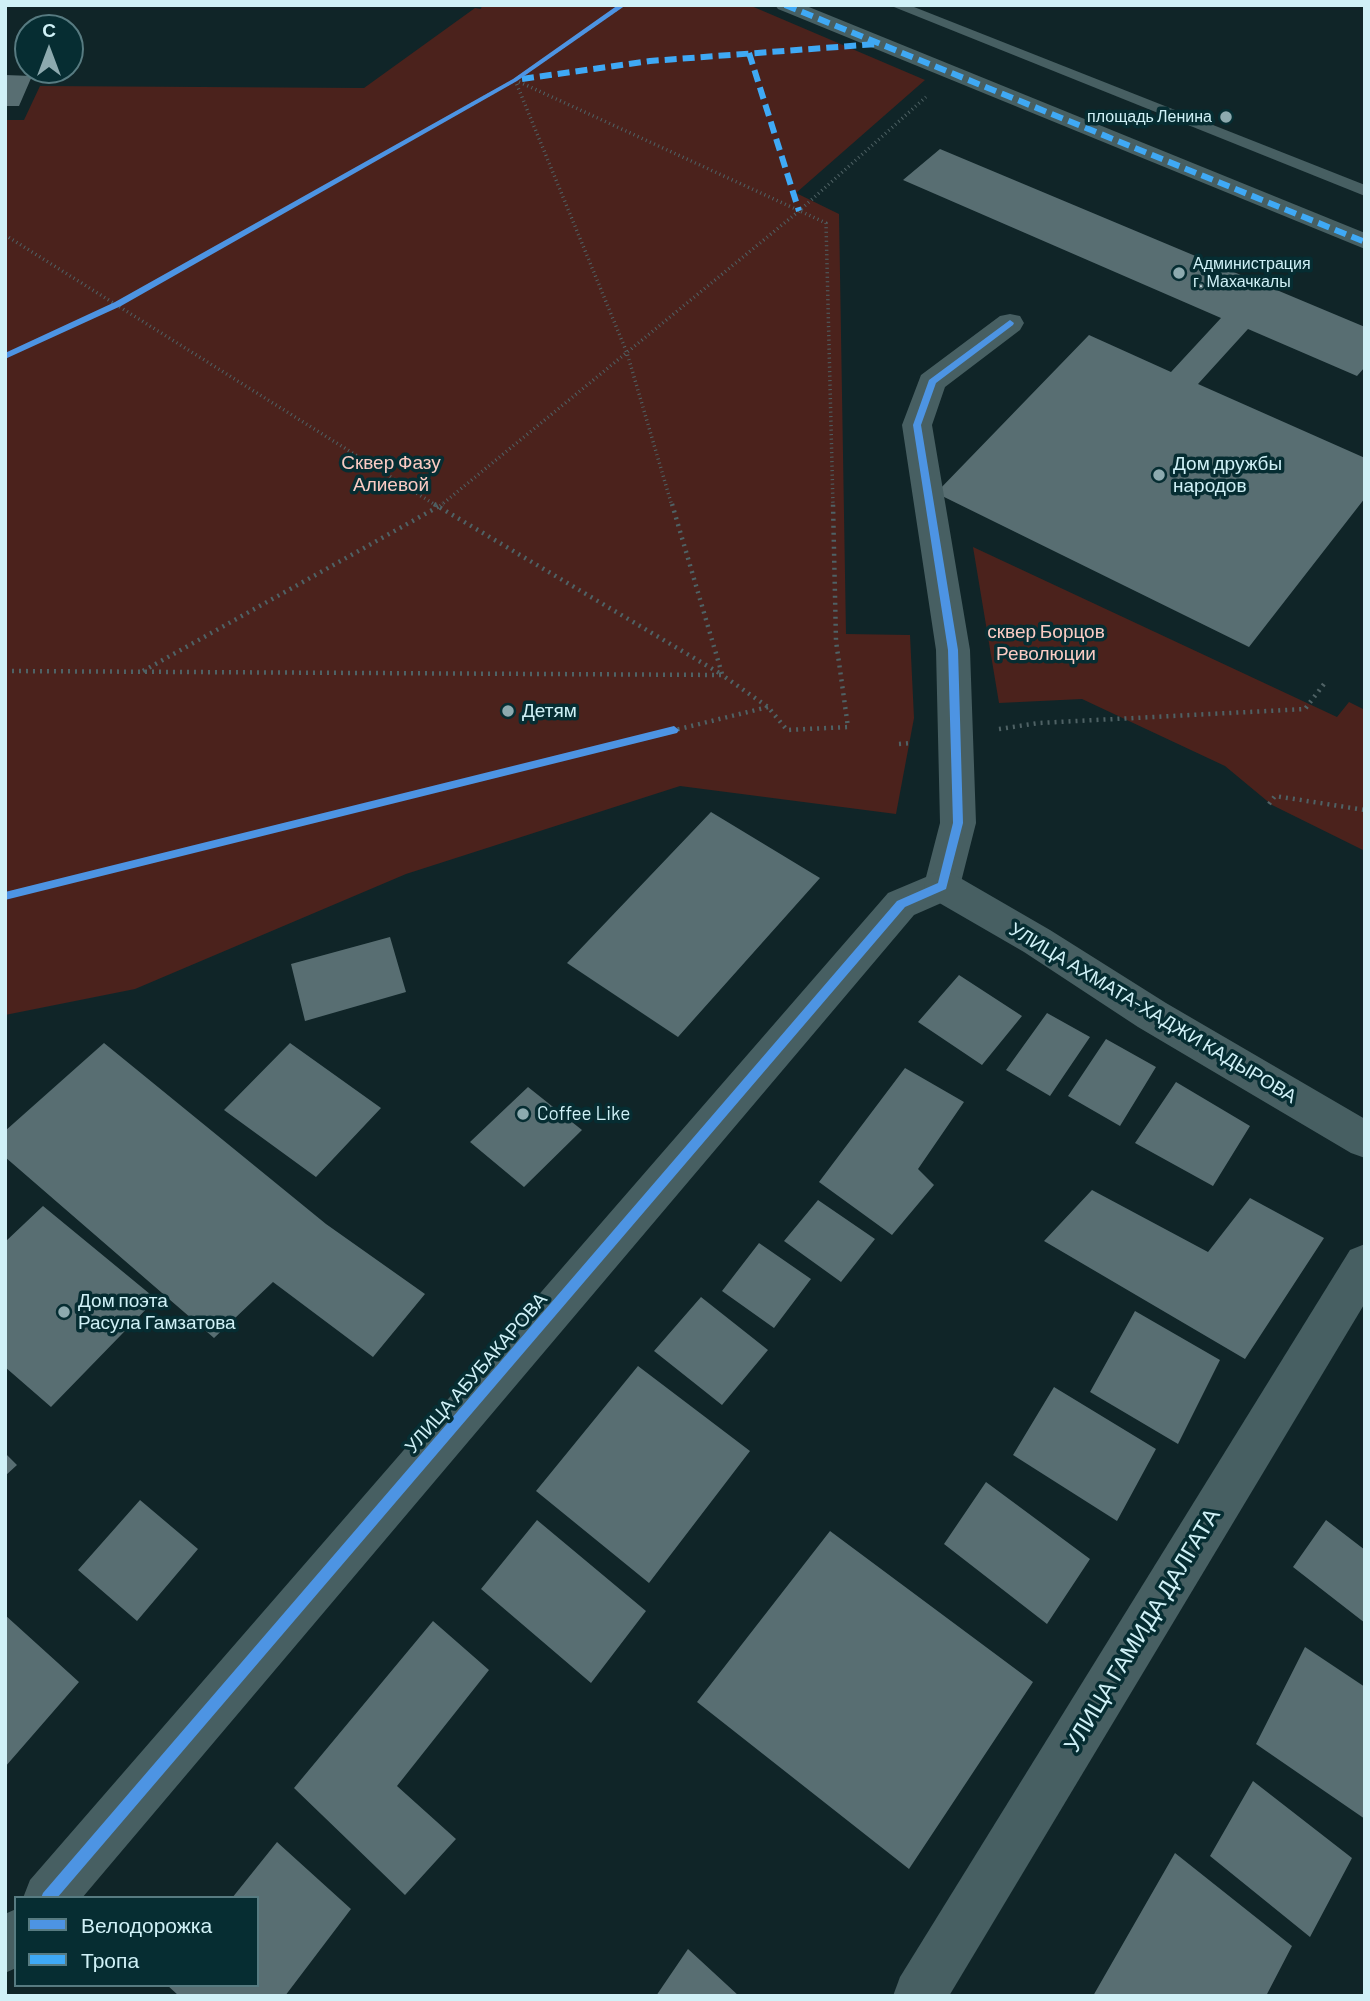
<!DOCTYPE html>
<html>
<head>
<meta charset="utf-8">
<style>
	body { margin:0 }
	#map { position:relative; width:1370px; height:2001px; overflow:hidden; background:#102528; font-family:Barlow,sans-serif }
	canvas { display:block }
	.frame { position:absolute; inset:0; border:7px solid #d0f1f7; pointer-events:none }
	.legend { position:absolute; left:14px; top:1896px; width:245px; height:91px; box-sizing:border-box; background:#062d32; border:2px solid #577b81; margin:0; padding:9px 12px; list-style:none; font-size:21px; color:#d0f1f7 }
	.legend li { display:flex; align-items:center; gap:14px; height:35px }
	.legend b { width:35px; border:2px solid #577b81 }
	.north { position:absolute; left:14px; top:14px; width:70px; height:70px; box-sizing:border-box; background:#062d32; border:2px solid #577b81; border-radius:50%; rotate:0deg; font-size:19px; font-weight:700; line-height:28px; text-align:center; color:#d0f1f7 }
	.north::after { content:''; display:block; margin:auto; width:24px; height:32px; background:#8daaaf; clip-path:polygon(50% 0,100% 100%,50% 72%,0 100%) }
</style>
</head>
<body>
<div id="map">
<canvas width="1370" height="2001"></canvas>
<div class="frame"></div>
<ul class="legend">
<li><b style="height:9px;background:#4d94e3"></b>Велодорожка</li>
<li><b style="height:9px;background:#3fa9f5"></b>Тропа</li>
</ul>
<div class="north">С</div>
</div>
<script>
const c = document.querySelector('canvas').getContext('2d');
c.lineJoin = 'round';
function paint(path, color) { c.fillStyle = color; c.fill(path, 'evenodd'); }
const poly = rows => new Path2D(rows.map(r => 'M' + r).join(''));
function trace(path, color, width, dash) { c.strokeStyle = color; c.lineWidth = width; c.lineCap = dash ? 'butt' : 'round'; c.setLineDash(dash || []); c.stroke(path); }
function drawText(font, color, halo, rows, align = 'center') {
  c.font = font + ' Barlow,sans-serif'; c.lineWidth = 7; c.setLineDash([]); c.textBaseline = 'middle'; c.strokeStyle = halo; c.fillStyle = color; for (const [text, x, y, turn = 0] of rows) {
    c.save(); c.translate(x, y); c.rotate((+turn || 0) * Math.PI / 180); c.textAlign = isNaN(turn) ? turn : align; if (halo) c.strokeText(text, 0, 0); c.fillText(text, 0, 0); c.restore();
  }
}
const green = poly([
	[482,5,749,5,925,80,796,193,839,214,846,634,910,635,914,718,896,814,680,786,406,874,135,989,5,1015,5,120,24,120,40,86,364,88,475,8,481,9],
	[973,547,1337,717,1349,702,1365,710,1365,851,1272,805,1225,766,1082,699,999,703]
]);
const building = poly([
	[5,75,32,76,19,106,5,106],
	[940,149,1365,327,1365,367,1357,376,1248,329,1198,384,1365,458,1365,498,1249,647,936,493,1089,335,1171,372,1221,318,903,180],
	[711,812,820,878,678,1037,567,963],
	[390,937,406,992,305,1021,291,964],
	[959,975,1022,1016,982,1065,918,1022],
	[1047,1013,1090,1037,1050,1096,1006,1070],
	[1106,1039,1156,1067,1120,1126,1068,1096],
	[104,1043,326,1224,425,1294,373,1357,273,1282,214,1338,5,1157,5,1131],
	[290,1043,381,1108,316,1177,224,1110],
	[905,1068,964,1102,918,1169,934,1185,892,1235,819,1182],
	[1176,1082,1250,1126,1213,1186,1135,1143],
	[528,1087,582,1130,524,1187,470,1142],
	[1092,1190,1208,1252,1250,1198,1324,1238,1245,1359,1044,1241],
	[818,1200,875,1239,841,1282,784,1241],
	[43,1206,156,1299,51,1407,5,1367,5,1242],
	[759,1243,811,1279,774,1328,722,1291],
	[701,1297,768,1350,722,1405,654,1351],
	[1135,1311,1220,1360,1178,1444,1090,1392],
	[638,1366,750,1451,649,1583,536,1491],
	[1054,1387,1156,1449,1117,1521,1013,1455],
	[5,1453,17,1465,5,1476],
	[986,1482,1090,1559,1047,1624,944,1544],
	[140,1500,198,1549,137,1621,78,1570],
	[537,1520,646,1611,591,1683,481,1589],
	[1326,1520,1365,1550,1365,1623,1293,1567],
	[830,1531,1033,1682,909,1869,697,1702],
	[5,1615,79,1682,5,1767],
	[433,1621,489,1670,397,1786,456,1839,405,1895,294,1788],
	[1305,1647,1365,1687,1365,1819,1256,1744],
	[1253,1781,1352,1858,1310,1937,1210,1856],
	[277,1842,351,1909,285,1996,179,1996,167,1985,257,1985,257,1898,232,1898],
	[1175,1853,1292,1946,1266,1996,1093,1996],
	[688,1949,739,1996,656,1996]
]);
const pathFar1 = poly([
	[515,80,627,353,672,506],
	[515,80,826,223,833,506],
	[5,235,437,506],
	[5,356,118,304,515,80,623,5],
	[440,506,799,211,926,97]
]);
const path = poly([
	[434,504,721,674],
	[672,504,722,674],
	[5,671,722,675,768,707,787,730,848,727,836,641,833,504],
	[143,671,443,504],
	[999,729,1039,723,1305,709,1324,684],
	[899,744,911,743],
	[1269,804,1275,796,1365,810],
	[5,896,768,707]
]);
const service = poly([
	[889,5,909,5,1365,185,1365,196,889,5]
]);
const pedestrian = poly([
	[775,5,804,5,1365,233,1365,249,778,9,775,5]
]);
const minor = poly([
	[1010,314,1020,316,1024,323,1020,330,945,387,932,425,970,650,976,823,960,886,955,897,914,915,82,1898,23,1898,30,1880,888,893,926,877,940,823,936,650,902,425,921,375,1000,316,1010,314],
	[16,1909,16,1968,5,1973,5,1914,16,1909]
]);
const tertiary = poly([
	[1365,1244,1365,1303,949,1996,893,1996,900,1977,1350,1250,1365,1244]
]);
const secondary = poly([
	[942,871,955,875,1050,930,1166,1003,1365,1119,1365,1158,1351,1153,1138,1027,1024,952,929,897,924,886,929,875,942,871]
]);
const quiet = poly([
	[785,5,1365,242],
	[749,53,799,211],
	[522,79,650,61,877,44]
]);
const cycleway = poly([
	[618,5,626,5,517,81,121,306,5,359,5,353,115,302,513,79,618,5],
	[1010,320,1014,323,1013,325,936,383,921,425,958,650,963,823,946,889,905,907,57,1898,41,1898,43,1893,897,901,938,883,953,823,948,650,913,425,929,380,1010,320],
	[674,726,679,730,677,733,5,900,5,892,674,726]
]);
const markers = [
	[1226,117,7,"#8daaaf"],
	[1179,273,7,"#8daaaf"],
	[1159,475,7,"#8daaaf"],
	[508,711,7,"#8daaaf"],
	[523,1114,7,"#8daaaf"],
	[64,1312,7,"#8daaaf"]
];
const farPoinames = [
	["площадь Ленина",1212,117],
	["Администрация",1193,264,"left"],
	["г. Махачкалы",1193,282,"left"]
];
const parkNames = [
	["Сквер Фазу",391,463],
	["Алиевой",391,485],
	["сквер Борцов",1046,632],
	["Революции",1046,654]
];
const poiNames = [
	["Дом дружбы",1173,464],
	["народов",1173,486],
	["Детям",522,711],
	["Coffee Like",537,1114],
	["Дом поэта",78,1301],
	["Расула Гамзатова",78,1323]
];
const streetNames = [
	["УЛИЦА АХМАТА-ХАДЖИ КАДЫРОВА",1153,1013,31],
	["УЛИЦА АБУБАКАРОВА",476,1373,-49]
];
const nearStreetnames = [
	["УЛИЦА ГАМИДА ДАЛГАТА",1142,1630,-59]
];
paint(green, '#4b221c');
paint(building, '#586e72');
trace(pathFar1, '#4f6265', 3.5, [1, 3.5]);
trace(path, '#4f6265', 4.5, [2, 5]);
paint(service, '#475f62');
paint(pedestrian, '#475f62');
paint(minor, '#475f62');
paint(tertiary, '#475f62');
paint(secondary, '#475f62');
trace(quiet, '#3fa9f5', 6, [12, 6]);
paint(cycleway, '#4d94e3');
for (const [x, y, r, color] of markers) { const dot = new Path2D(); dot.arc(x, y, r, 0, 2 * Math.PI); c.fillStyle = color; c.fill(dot); trace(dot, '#062d32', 2.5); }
drawText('16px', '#d0f1f7', '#062d32', farPoinames, 'right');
drawText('19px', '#facbc3', '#062d32', parkNames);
drawText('19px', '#d0f1f7', '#062d32', poiNames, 'left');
drawText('19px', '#d0f1f7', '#062d32', streetNames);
drawText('23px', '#d0f1f7', '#062d32', nearStreetnames);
</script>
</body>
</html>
